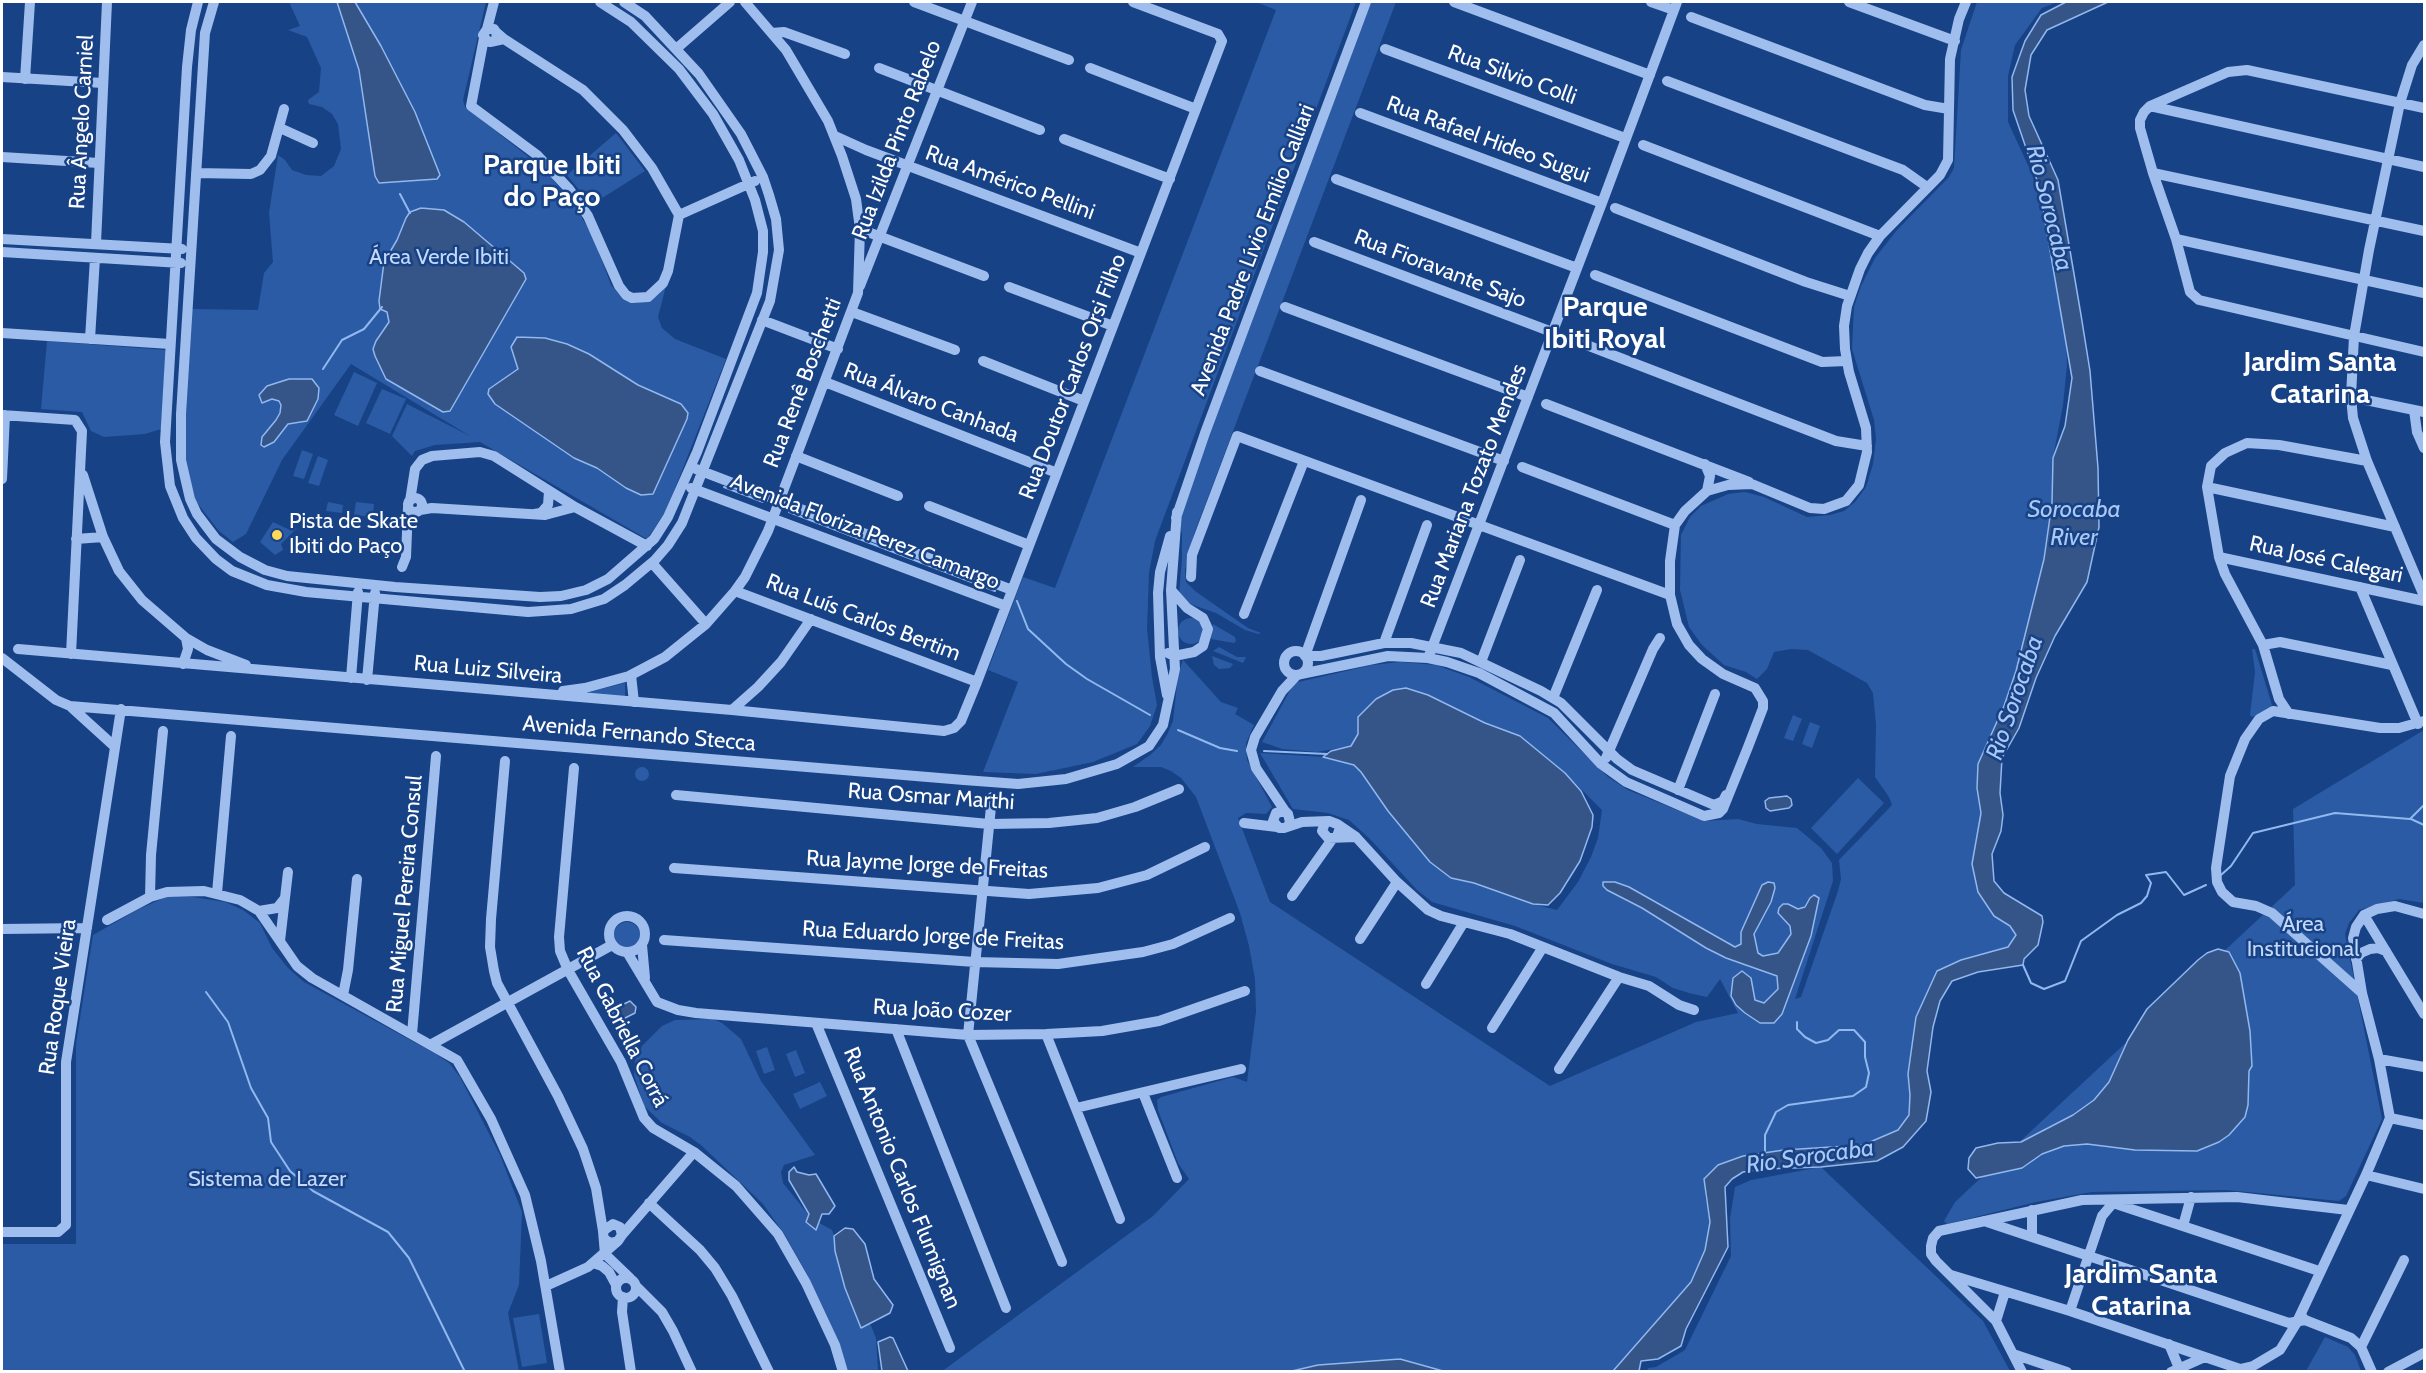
<!DOCTYPE html>
<html>
<head>
<meta charset="utf-8">
<style>
	body { margin:0 }
	#map { position:relative; width:2426px; height:1373px; overflow:hidden; background:#184286; font-family:Cabin,sans-serif }
	canvas { display:block }
	.frame { position:absolute; inset:0; border:3px solid #fff; pointer-events:none }
</style>
</head>
<body>
<div id="map">
<canvas width="2426" height="1373"></canvas>
<div class="frame"></div>
</div>
<script>
const c = document.querySelector('canvas').getContext('2d');
c.lineJoin = 'round';
function paint(path, color) { c.fillStyle = color; c.fill(path, 'evenodd'); }
const poly = rows => new Path2D(rows.map(r => 'M' + r).join(''));
function trace(path, color, width, dash) { c.strokeStyle = color; c.lineWidth = width; c.lineCap = dash ? 'butt' : 'round'; c.setLineDash(dash || []); c.stroke(path); }
function drawText(font, color, halo, rows, align = 'center') {
  c.font = font + ' Cabin,sans-serif'; c.lineWidth = 5; c.setLineDash([]); c.textBaseline = 'middle'; c.strokeStyle = halo; c.fillStyle = color; for (const [text, x, y, turn = 0] of rows) {
    c.save(); c.translate(x, y); c.rotate((+turn || 0) * Math.PI / 180); c.textAlign = isNaN(turn) ? turn : align; if (halo) c.strokeText(text, 0, 0); c.fillText(text, 0, 0); c.restore();
  }
}
const green = poly([
	[289,2,486,2,463,100,465,107,544,169,577,209,593,237,611,285,622,298,634,303,652,299,659,294,667,282,658,317,662,328,675,339,726,359,666,511,647,539,480,442,435,445,415,451,412,456,392,436,407,404,470,436,351,364,282,460,246,534,233,542,219,531,194,499,185,466,184,428,191,309,258,310,264,273,273,262,269,213,278,155,285,160,292,170,306,175,321,176,334,166,341,149,338,124,332,114,322,107,309,104,308,100,319,92,321,68,307,37,288,30,300,26],
	[1256,2,1356,2,1155,541,1149,573,1147,629,1152,677,1157,705,1150,726,1137,744,1093,762,1036,774,983,772,1018,682,988,670,1023,577,1055,588,1276,10],
	[1371,2,1396,2,1194,534,1185,570,1186,582,1195,591,1248,628,1261,633,1258,634,1245,630,1216,613,1190,604,1179,594,1182,559,1182,533,1179,523,1195,471],
	[1977,2,2058,2,2042,8,2015,45,2008,76,2008,122,2032,174,2046,224,2066,334,2067,365,2063,405,2053,458,2052,503,2044,559,2016,671,2004,706,1987,742,1977,788,1981,813,1972,864,1978,892,1994,916,2010,926,2016,935,2008,947,1961,960,1937,971,1908,1074,1910,1095,1909,1115,1898,1130,1863,1145,1784,1150,1743,1156,1705,1195,1710,1222,1705,1250,1691,1282,1613,1371,1443,1371,1400,1359,1318,1365,1292,1372,941,1372,1153,1216,1189,1179,1178,1163,1158,1110,1157,1100,1161,1097,1233,1077,1247,1082,1256,1012,1255,979,1249,946,1240,913,1196,797,1181,778,1171,771,1161,767,1133,767,1150,755,1161,745,1168,733,1173,721,1178,675,1183,660,1221,702,1238,708,1235,714,1254,725,1246,743,1247,760,1272,807,1266,814,1246,813,1238,818,1270,902,1550,1086,1696,1022,1738,1013,1720,979,1707,997,1689,993,1673,988,1656,977,1612,964,1515,926,1432,902,1417,890,1370,839,1349,820,1328,813,1293,809,1260,753,1323,757,1354,765,1371,782,1388,811,1430,862,1451,878,1474,883,1532,904,1557,910,1578,882,1591,857,1598,838,1602,810,1565,773,1520,736,1485,723,1428,695,1406,688,1393,690,1358,717,1358,734,1351,746,1317,752,1282,749,1262,742,1294,683,1372,665,1400,662,1436,665,1469,677,1548,718,1608,777,1628,790,1704,821,1738,819,1757,824,1797,828,1821,848,1832,863,1833,881,1795,999,1801,997,1838,891,1841,879,1839,860,1892,805,1889,797,1875,777,1876,725,1873,693,1867,683,1808,650,1791,649,1774,652,1767,669,1757,679,1746,672,1724,665,1702,645,1689,627,1680,590,1681,535,1690,517,1701,506,1728,494,1745,492,1764,497,1807,517,1830,515,1844,511,1855,502,1866,487,1873,464,1876,439,1874,420,1852,349,1854,307,1861,286,1875,258,1897,230,1949,177,1954,168,1961,50],
	[1768,1009,1760,1023,1744,1013],
	[616,133,645,171,591,205,567,175],
	[47,341,166,350,161,429,145,434,104,437,91,431,82,412,41,409],
	[354,372,377,383,358,426,334,415],
	[382,389,406,399,390,434,366,423],
	[302,450,313,454,304,479,293,476],
	[318,456,328,460,319,486,308,483],
	[328,502,343,505,342,513,326,511],
	[356,502,374,504,373,517,354,515],
	[273,522,288,529,297,528,281,544,283,550,275,555,260,542],
	'1178 631a13 13 0 1 1 26 0a13 13 0 1 1-26 0Z',
	[1213,624,1235,637,1236,641,1234,643,1211,639],
	[1219,647,1237,657,1246,657,1243,663,1213,651],
	[2252,649,2255,649,2272,705,2269,710,2252,717,2250,715,2255,672],
	[1212,656,1233,664,1230,668,1219,669,1214,665],
	[625,683,625,698,590,695,589,692],
	[1793,715,1802,719,1793,741,1784,738],
	[1810,722,1820,726,1812,748,1802,744],
	[2424,730,2424,903,2399,899,2359,910,2349,923,2345,934,2382,1119,2346,1196,2339,1201,2227,1190,2092,1192,2036,1202,1947,1224,1944,1221,1955,1202,2295,885,2293,809],
	'635 774a7 7 0 1 1 14 0a7 7 0 1 1-14 0Z',
	[1858,778,1884,803,1837,854,1811,828],
	[166,897,193,897,225,902,243,910,260,923,272,948,288,968,304,982,436,1054,449,1063,460,1077,500,1155,522,1212,519,1285,508,1313,519,1371,2,1372,2,1244,76,1244,76,1044,93,935,139,909],
	'614 935a13 13 0 1 1 26 0a13 13 0 1 1-26 0Z',
	[713,1019,722,1023,741,1039,761,1081,815,1155,784,1165,781,1172,783,1183,812,1219,832,1230,876,1338,878,1371,848,1371,828,1318,807,1274,785,1235,763,1204,702,1146,690,1137,662,1123,644,1106,634,1075,635,1061,642,1046,662,1026,675,1020],
	[767,1047,775,1070,764,1074,756,1051],
	[796,1050,805,1073,795,1077,786,1054],
	[820,1082,827,1096,800,1109,793,1094],
	[1821,1167,1983,1321,2010,1371,1647,1371,1648,1368,1656,1367,1685,1350,1731,1256,1730,1219,1735,1187,1751,1180],
	[539,1314,547,1363,522,1367,513,1318],
	[2325,1337,2348,1347,2355,1355,2361,1371,2306,1371]
]);
const water = poly([
	[337,2,355,2,381,46,415,112,440,175,437,179,379,183,375,176,359,70,337,2],
	[2066,2,2108,2,2047,30,2031,55,2025,90,2029,116,2058,180,2081,315,2090,371,2098,468,2099,527,2087,582,2055,636,2036,678,2019,728,2002,758,2000,793,2003,815,2001,831,1992,854,1994,881,2004,893,2042,916,2043,922,2038,945,2024,959,2023,965,1978,972,1952,981,1940,1001,1933,1027,1927,1071,1931,1092,1926,1121,1903,1147,1877,1161,1821,1167,1764,1169,1743,1172,1732,1179,1725,1187,1728,1247,1686,1329,1681,1346,1658,1359,1641,1361,1639,1371,1613,1371,1691,1282,1705,1250,1710,1222,1704,1179,1718,1165,1743,1156,1784,1150,1863,1145,1898,1130,1909,1115,1910,1095,1908,1074,1916,1017,1937,971,1961,960,2008,947,2016,935,2010,926,1994,916,1978,892,1972,864,1981,813,1977,788,1978,764,2004,706,2016,671,2044,559,2052,503,2053,458,2065,426,2072,378,2039,186,2013,110,2012,77,2025,41,2041,15,2066,2],
	[421,208,444,210,464,222,524,273,526,279,450,411,443,412,386,379,375,356,373,349,376,341,389,322,387,312,380,309,379,301,384,262,397,240,406,218,410,212,421,208],
	[517,337,545,338,567,344,589,354,638,385,681,404,688,413,687,419,653,494,641,495,626,488,597,468,574,458,495,404,488,394,489,389,518,369,511,347,517,337],
	[289,379,312,379,319,388,318,399,307,421,288,424,274,442,264,447,261,445,262,437,276,420,280,413,281,405,279,401,272,399,262,403,259,395,267,386,289,379],
	[1406,688,1428,695,1485,723,1520,736,1565,773,1581,791,1593,815,1592,827,1580,861,1560,893,1548,905,1533,904,1474,883,1451,878,1430,862,1388,811,1361,772,1354,765,1323,757,1331,751,1351,746,1358,734,1358,717,1376,699,1393,690,1406,688],
	[1787,796,1791,799,1792,805,1789,808,1770,811,1766,808,1765,801,1769,798,1787,796],
	[1603,882,1615,882,1629,887,1735,947,1741,944,1741,932,1762,885,1768,882,1774,883,1775,888,1771,902,1754,934,1758,953,1763,956,1778,953,1791,934,1790,926,1778,913,1779,908,1783,904,1788,904,1798,909,1805,907,1810,898,1814,895,1819,898,1811,936,1782,1014,1774,1023,1760,1023,1745,1013,1736,1005,1731,996,1733,978,1742,971,1751,978,1755,1000,1764,1003,1778,989,1777,976,1726,958,1706,948,1642,908,1607,890,1603,886,1603,882],
	[2218,949,2229,952,2240,973,2250,1031,2252,1066,2249,1071,2248,1105,2245,1117,2229,1135,2219,1142,2197,1151,2135,1150,2087,1144,2064,1146,2042,1154,2022,1168,1976,1178,1968,1169,1969,1158,1976,1148,1998,1143,2021,1142,2073,1115,2094,1100,2109,1082,2128,1040,2147,1009,2198,960,2207,953,2218,949],
	[630,1001,636,1007,635,1013,619,1021,618,1019,613,1021,609,1014,613,1013,612,1010,630,1001],
	[794,1167,797,1172,809,1175,816,1174,835,1206,829,1214,822,1214,816,1230,806,1222,809,1214,789,1180,789,1172,794,1167],
	[845,1228,853,1229,865,1244,874,1279,893,1305,890,1313,861,1328,845,1288,835,1251,834,1236,845,1228],
	[890,1337,893,1338,908,1371,882,1371,878,1342,890,1337],
	[1400,1359,1443,1371,1292,1371,1318,1365,1400,1359]
]);
const stream = poly([
	[400,194,410,213],
	[323,369,342,340,364,329,382,307],
	[724,487,763,502],
	[789,512,995,591],
	[1017,601,1028,629,1066,664,1087,679,1150,715],
	[1178,730,1220,748,1237,751],
	[1264,751,1327,754],
	[2411,819,2424,825],
	[2221,875,2231,866,2253,833,2335,813,2410,819,2424,805],
	[2023,965,2031,983,2044,989,2065,981,2081,941,2117,915,2141,903,2147,896,2151,883,2146,875,2166,872,2184,895,2206,885],
	[206,992,228,1022,251,1088,268,1118,271,1142,290,1171,313,1191,388,1232,409,1258,465,1372],
	[1765,1154,1765,1135,1776,1112,1788,1105,1853,1096,1866,1087,1869,1073,1865,1057,1865,1042,1854,1030,1839,1030,1828,1040,1816,1043,1805,1037,1797,1029,1797,1022]
]);
const minor = poly([
	[198,2,191,30,187,67,165,442,170,486,183,518,196,538,216,559,232,571,267,585,306,592,528,612,571,609,604,599,625,585,655,560,668,545,682,523,770,301,779,250,776,219,769,195,763,177,741,134,699,74,645,16,624,2],
	[214,2,205,33,181,414,181,460,190,499,197,514,216,539,240,557,265,570,287,576,395,587,540,597,561,596,586,590,608,579,654,539,668,517,697,452,757,293,763,252,763,231,755,200,739,160,713,114,679,69,631,22,600,2],
	[914,2,1069,60],
	[1454,2,1650,75],
	[1651,2,1674,10],
	[1849,2,1955,41],
	[1691,17,1925,105,1949,109],
	[487,29,494,2],
	[496,32,504,39,583,90,623,130,652,168,679,215],
	[772,33,784,32,845,54],
	[484,38,471,106,537,155,569,189,588,216,619,286,626,295,632,298,648,297,663,283,668,271,679,215,755,181],
	[494,41,497,38,496,32,494,29,487,29,483,35,487,41,490,42,504,39],
	[2424,45,2412,65,2400,103,2369,250,2354,336,2351,397,2353,418,2367,461,2424,596],
	[676,49,730,2],
	[1385,49,1625,138],
	[879,68,1040,130],
	[1090,68,1196,109],
	[2,77,103,83],
	[25,79,30,2],
	[1667,81,1903,170,1927,187],
	[2150,106,2424,167],
	[2424,108,2247,70,2228,72,2150,106,2144,112,2140,120,2140,128,2153,173,2176,239,2190,292,2199,300,2424,352],
	[1360,113,1602,203],
	[280,128,313,143],
	[835,136,866,150,1141,253],
	[1064,139,1170,179],
	[1643,145,1880,236],
	[2,157,99,163],
	[196,173,251,174,260,170,271,156,284,109],
	[2153,173,2424,231],
	[1336,179,1577,268],
	[1615,208,1806,282,1850,296],
	[860,229,984,276],
	[2,239,182,249],
	[2176,239,2424,293],
	[1314,242,1552,332],
	[96,243,107,2],
	[2,252,181,263],
	[1595,275,1822,362,1847,361],
	[860,286,972,2],
	[1009,287,1113,326],
	[1285,307,1528,397],
	[852,312,955,350],
	[762,320,838,349],
	[2,333,170,344],
	[90,339,95,258],
	[1571,339,1836,441,1867,446],
	[983,361,1084,401],
	[1260,371,1504,461],
	[825,382,1057,473],
	[2351,397,2424,412],
	[1546,404,1749,482],
	[2414,410,2417,432,2424,448],
	[2,415,75,420,82,431,71,654],
	[796,456,898,496],
	[1705,464,1710,476,1707,491],
	[1522,467,1675,525],
	[696,469,1012,590],
	[83,475,103,537,119,571,142,600,186,638,207,650,246,665],
	[2,479,5,415],
	[2207,487,2395,527],
	[691,488,1006,606],
	'408 505a7 7 0 1 1 14 0a7 7 0 1 1-14 0Z',
	[1361,500,1305,656,1321,656,1384,643,1411,643,1461,653,1541,691,1561,703,1617,759,1632,770,1714,805,1723,801,1726,795],
	[410,501,415,469,422,460,432,456,480,452,494,456,575,507,647,546],
	[929,506,1029,545],
	[420,510,432,508,545,515,575,507],
	[534,514,541,513,548,505,549,491],
	[1176,518,1205,433,1366,2],
	[76,539,103,537],
	[2219,557,2424,601],
	[652,563,706,624],
	[402,567,406,557,408,507],
	[1191,577,1192,555,1237,436,1670,595],
	[2360,587,2418,724],
	[735,591,977,682],
	[1244,614,1304,461],
	[1384,643,1427,525],
	[2263,645,2280,642,2392,665],
	[18,649,732,710,944,731,954,728,961,721,977,682,1222,41,1218,34,1133,2],
	'1284 663a12 12 0 1 1 24 0a12 12 0 1 1-24 0Z',
	[1168,653,1174,656,1194,652,1203,646,1208,629,1203,618,1187,608,1172,591],
	[2,658,56,700,70,706,964,780,1018,784,1066,779,1117,764,1149,746,1163,725,1175,669,1171,590,1177,512],
	[1428,658,1602,203,1677,2],
	[1481,662,1520,560],
	[183,664,188,649,186,638],
	[1301,674,1388,656,1428,658,1447,662,1479,673,1554,713,1601,764,1626,782,1704,816,1719,813,1723,809,1748,747,1763,708,1763,701,1755,688,1723,674,1702,659,1689,645,1677,624,1670,595,1670,561,1675,525,1685,511,1707,491,1728,485,1752,484,1810,508,1824,509,1846,501,1859,485,1867,452,1866,428,1849,372,1845,349,1844,326,1847,306,1860,269,1868,253,1880,236,1940,175,1948,160,1950,59,1959,19,1966,2],
	[631,675,634,702],
	[351,678,358,592],
	[367,680,375,593],
	[563,691,585,688,629,676,665,657,706,624,735,591,745,577,768,531,858,293,860,229,856,199,842,156,828,121,786,50,745,2],
	[1167,695,1160,657,1158,593,1160,572,1170,536],
	[1553,698,1597,590],
	[70,706,114,746],
	[732,710,758,687,781,662,811,619],
	[2289,714,2279,699,2263,645,2225,574,2219,557,2207,487,2211,466,2225,453,2247,443,2279,445,2367,461],
	[1606,758,1653,649,1660,638],
	[505,761,491,919,490,947,494,971,497,983,558,1096,583,1149,596,1188,603,1231],
	[574,768,559,937,560,951,568,970,621,1062,644,1118,653,1128,694,1152,736,1186,778,1234,806,1283,835,1345,843,1372],
	[1678,790,1715,694],
	[676,795,989,824,1049,823,1097,818,1135,807,1179,789],
	[992,797,968,1035,1062,1262],
	[1285,811,1256,768,1251,750,1255,737,1282,691,1297,675],
	[1244,823,1277,827],
	[1337,824,1356,837,1397,882,1428,910,1441,916,1510,934,1619,977,1649,986,1679,1005,1694,1010],
	[1288,826,1290,822,1288,814,1285,811,1276,813,1273,821,1279,828,1284,828,1302,822,1329,821],
	[1337,836,1340,828,1337,824,1329,821,1325,823,1322,831,1328,838,1356,837],
	[674,868,1029,894,1098,888,1147,875,1205,847],
	[217,893,231,736],
	[1292,896,1333,838],
	[150,897,151,855,163,731],
	[259,911,277,908,285,898],
	[2364,915,2424,1014],
	[2364,915,2377,909,2395,906,2424,914],
	'609 934a18 18 0 1 1 36 0a18 18 0 1 1-36 0Z',
	[107,920,150,897,167,892,204,891,240,900,259,911,297,966,312,978,457,1060,491,1119,525,1195,541,1261,560,1372],
	[2,929,87,928],
	[1360,939,1397,882],
	[664,940,975,962,1058,964,1143,952,1173,944,1230,918],
	[280,941,288,872],
	[642,945,645,978],
	[627,952,657,1002,678,1010,696,1013,968,1035,1046,1034,1102,1031,1159,1021,1245,991],
	[2356,959,2361,953,2370,949,2378,948,2386,951],
	[1426,984,1464,922],
	[2362,993,2272,913,2256,906,2233,902,2222,892,2217,882,2216,868,2230,776,2245,739,2259,719,2273,711,2380,728,2399,728,2424,721],
	[343,995,348,970,357,879],
	[816,1023,950,1348],
	[1492,1028,1543,947],
	[896,1029,1006,1308],
	[412,1034,436,756],
	[1046,1034,1120,1219],
	[432,1044,612,945],
	[2379,1059,2424,1067],
	[1559,1069,1619,977],
	[1143,1093,1177,1178],
	[1076,1108,1241,1069],
	[2390,1118,2424,1125],
	[2366,1175,2424,1189],
	[2110,1200,2113,1203,2319,1271],
	[649,1203,700,1250,715,1268,732,1296,769,1372],
	[2032,1210,2032,1236],
	[1984,1221,2289,1323,2305,1320],
	[2183,1226,2191,1197],
	[2,1232,58,1232,66,1225,66,1062,121,709],
	[622,1235,694,1152],
	[604,1239,611,1243,618,1241,622,1235,620,1227,613,1224,603,1231,605,1254],
	[605,1254,630,1278],
	[593,1263,602,1266,609,1272,616,1285],
	[1951,1275,2070,1311,2240,1369,2253,1366,2280,1350,2296,1324,2366,1175,2390,1118,2379,1059,2362,993,2353,938,2356,927,2364,915],
	'616 1288a10 10 0 1 1 20 0a10 10 0 1 1-20 0Z',
	[546,1286,588,1267,618,1241],
	[636,1286,662,1312,673,1331,692,1372],
	[623,1297,622,1312,631,1372],
	[2070,1311,2102,1216,2113,1203],
	[2301,1315,2305,1320,2351,1338,2361,1347,2372,1372],
	[1996,1321,2005,1292],
	[2169,1344,2179,1368],
	[2361,1347,2404,1260],
	[2013,1354,2067,1372],
	[2022,1372,1996,1321,1936,1261,1931,1254,1931,1246,1933,1238,1939,1231,2082,1200,2237,1197,2348,1210],
	[2171,1372,2205,1357],
	[2388,1372,2424,1353]
]);
const markers = [
	[277,535,6,"#ffd85a"]
];
const streetNames = [
	["Rua Silvio Colli",1512,75,20],
	["Rua Ângelo Carniel",82,122,-87],
	["Rua Izilda Pinto Rabelo",897,140,-69],
	["Rua Rafael Hideo Sugui",1488,140,20],
	["Rua Américo Pellini",1010,183,20],
	["Avenida Padre Lívio Emílio Calliari",1253,250,-69],
	["Rua Fioravante Sajo",1440,269,21],
	["Rua Doutor Carlos Orsi Filho",1073,377,-69],
	["Rua Renê Boschetti",803,383,-69],
	["Rua Álvaro Canhada",931,403,21],
	["Rua Mariana Tozato Mendes",1474,486,-69],
	["Avenida Floriza Perez Camargo",865,532,21],
	["Rua José Calegari",2326,560,12],
	["Rua Luís Carlos Bertim",863,618,21],
	["Rua Luiz Silveira",488,670,5],
	["Avenida Fernando Stecca",639,734,5],
	["Rua Osmar Marthi",931,797,4],
	["Rua Jayme Jorge de Freitas",927,865,3],
	["Rua Miguel Pereira Consul",405,894,-85],
	["Rua Eduardo Jorge de Freitas",933,936,3],
	["Rua Roque Vieira",58,997,-82],
	["Rua João Cozer",942,1011,3],
	["Rua Gabriella Corrá",622,1027,63],
	["Rua Antonio Carlos Flumignan",902,1178,68]
];
const parkNames = [
	["Área Verde Ibiti",439,258],
	["Área",2303,925],
	["Institucional",2303,950],
	["Sistema de Lazer",267,1180]
];
const poiNames = [
	["Pista de Skate",289,522],
	["Ibiti do Paço",289,547]
];
const waterNames = [
	["Rio Sorocaba",2049,208,76],
	["Sorocaba",2074,510],
	["River",2074,538],
	["Rio Sorocaba",2015,698,-71],
	["Rio Sorocaba",1810,1157,-8]
];
const districtNames = [
	["Parque Ibiti",552,166],
	["do Paço",552,198],
	["Parque",1605,308],
	["Ibiti Royal",1605,340],
	["Jardim Santa",2320,363],
	["Catarina",2320,395],
	["Jardim Santa",2141,1275],
	["Catarina",2141,1307]
];
paint(green, '#2b5ba4');
paint(water, '#355487');
trace(water, '#91b8ef', 1.5);
trace(stream, '#91b8ef', 2);
trace(minor, '#9fbeed', 10);
for (const [x, y, r, color] of markers) { const dot = new Path2D(); dot.arc(x, y, r, 0, 2 * Math.PI); c.fillStyle = color; c.fill(dot); trace(dot, '#184286', 2); }
drawText('22px', '#fff', '#184286', streetNames);
drawText('22px', '#c4d9f9', '#184286', parkNames);
drawText('22px', '#fff', '#184286', poiNames, 'left');
drawText('italic 24px', '#aac8f4', '#184286', waterNames);
drawText('bold 28px', '#fff', '#184286', districtNames);
</script>
</body>
</html>
